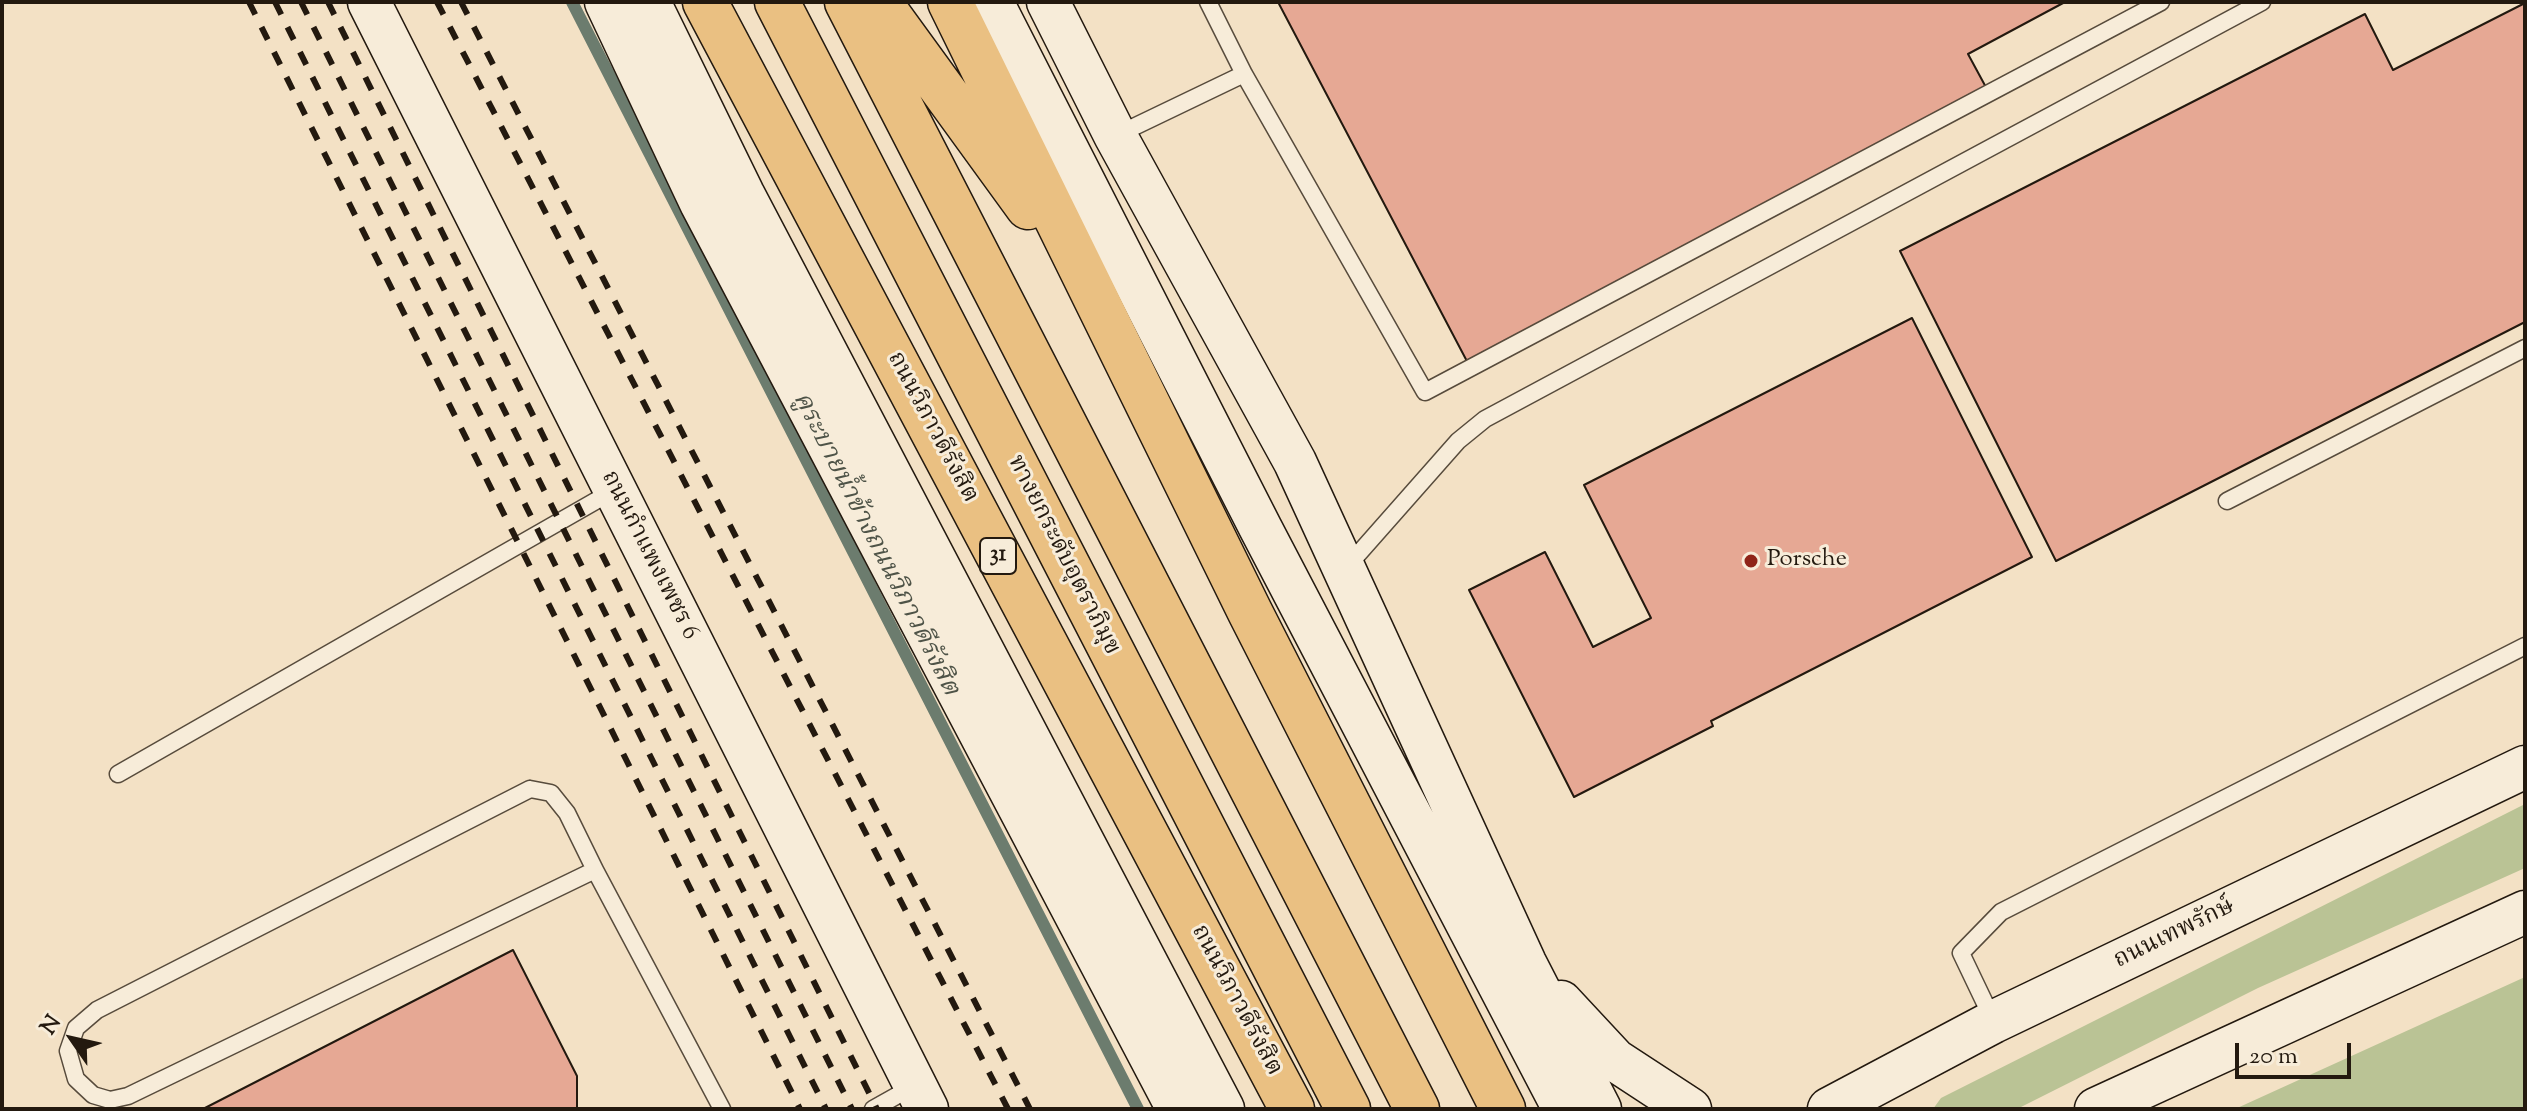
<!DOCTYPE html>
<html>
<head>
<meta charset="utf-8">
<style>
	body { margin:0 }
	#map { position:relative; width:2527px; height:1111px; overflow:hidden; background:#f3e1c5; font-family:"Sorts Mill Goudy",serif }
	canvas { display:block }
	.frame { position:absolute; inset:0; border:4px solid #23190f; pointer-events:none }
	.north { position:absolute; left:32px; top:999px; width:80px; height:80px; -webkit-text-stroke:6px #f7ecd9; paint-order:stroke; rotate:304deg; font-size:22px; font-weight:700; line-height:32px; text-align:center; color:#23190f }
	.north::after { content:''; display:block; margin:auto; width:28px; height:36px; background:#23190f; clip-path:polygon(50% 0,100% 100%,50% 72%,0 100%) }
	.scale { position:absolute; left:2235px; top:1043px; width:116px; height:36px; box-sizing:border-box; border:4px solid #23190f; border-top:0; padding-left:10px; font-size:24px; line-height:28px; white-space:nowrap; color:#23190f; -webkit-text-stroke:6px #f7ecd9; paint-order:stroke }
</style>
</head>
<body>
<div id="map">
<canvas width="2527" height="1111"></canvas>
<div class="frame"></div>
<div class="north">N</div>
<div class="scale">20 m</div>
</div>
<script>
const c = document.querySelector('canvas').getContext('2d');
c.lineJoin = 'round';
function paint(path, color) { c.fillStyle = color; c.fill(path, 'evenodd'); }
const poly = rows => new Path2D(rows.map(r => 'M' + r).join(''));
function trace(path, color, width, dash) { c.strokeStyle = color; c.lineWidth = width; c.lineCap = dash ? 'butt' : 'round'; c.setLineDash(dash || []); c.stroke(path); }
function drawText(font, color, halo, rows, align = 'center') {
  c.font = font + ' "Sorts Mill Goudy","Noto Serif Thai",serif'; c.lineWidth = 6; c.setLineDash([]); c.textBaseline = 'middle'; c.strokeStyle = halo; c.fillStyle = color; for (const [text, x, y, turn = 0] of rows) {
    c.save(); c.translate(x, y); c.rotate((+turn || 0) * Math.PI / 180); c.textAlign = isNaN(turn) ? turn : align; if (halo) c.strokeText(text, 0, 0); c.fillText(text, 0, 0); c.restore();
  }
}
const green = poly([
	[2525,804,2525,868,2258,988,2017,1109,1933,1109,1941,1098],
	[2525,977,2525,1109,2235,1109]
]);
const stream = poly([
	[572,2,1138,1109]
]);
const building = poly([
	[1278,2,2065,2,1968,54,1988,91,1470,367,1278,2],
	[2525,3,2525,322,2056,561,1900,251,2365,14,2393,70,2525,3],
	[1912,318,2032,557,1711,721,1713,726,1574,797,1469,590,1545,552,1593,647,1651,618,1584,485,1912,318],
	[513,950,577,1076,577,1109,203,1109,513,950]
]);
const lane = poly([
	[1208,2,1244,74,1425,392,2161,2],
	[1117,135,1244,74],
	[2227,501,2525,348],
	[1345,569,1458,441,1485,419,2262,2],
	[118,774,613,491],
	[530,789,551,793,567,813,595,870,128,1096,110,1100,93,1095,76,1079,68,1051,76,1028,97,1010,530,789],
	[595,870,722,1109],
	[1993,1020,1961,953,2001,912,2525,646],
	[873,1109,914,1086]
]);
const secondary = poly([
	[369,2,927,1109],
	[606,2,701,203,1178,1109],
	[649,2,743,194,1223,1109],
	[992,2,1261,529,1564,1109],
	[1048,2,1115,135,1295,462,1525,963,1600,1109],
	[1561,1002,1615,1060,1690,1109],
	[1829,1109,1993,1022,2525,767],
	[2096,1109,2525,912]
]);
const highway = poly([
	[705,2,1292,1109],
	[777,2,1348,1109],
	[847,2,1417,1109],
	[879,2,1028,207],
	[950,2,1250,612,1503,1109]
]);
const rail = poly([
	[249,2,800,1109],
	[275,2,826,1109],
	[301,2,852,1109],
	[328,2,877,1109],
	[437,2,1008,1109],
	[461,2,1030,1109]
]);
const markers = [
	[1751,561,8,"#8f2418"]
];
const shields = [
	[998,556,36]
];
const shieldNames = [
	["31",998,556]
];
const streetNames = [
	["ถนนวิภาวดีรังสิต",931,428,62],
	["ถนนกำแพงเพชร 6",648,556,63],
	["ทางยกระดับอุตราภิมุข",1062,556,63],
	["ถนนเทพรักษ์",2175,935,-26],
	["ถนนวิภาวดีรังสิต",1235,1001,62]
];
const poiNames = [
	["Porsche",1767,561]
];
const waterNames = [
	["คูระบายน้ำข้างถนนวิภาวดีรังสิต",874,545,63]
];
paint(green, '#bac395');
trace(stream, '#6c7c6e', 12);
paint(building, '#e6a894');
trace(building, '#23190f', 2);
trace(lane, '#574b3c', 19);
trace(secondary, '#23190f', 45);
trace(highway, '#23190f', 47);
trace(lane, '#f7ecd9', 16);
trace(secondary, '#f7ecd9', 42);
trace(highway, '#eac082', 44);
trace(rail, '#23190f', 6, [14, 14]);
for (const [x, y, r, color] of markers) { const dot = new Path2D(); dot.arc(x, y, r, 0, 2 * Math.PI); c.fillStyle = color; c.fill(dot); trace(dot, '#f7ecd9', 3); }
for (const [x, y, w] of shields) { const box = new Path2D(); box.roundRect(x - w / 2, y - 18, w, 36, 6); c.fillStyle = '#f7ecd9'; c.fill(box); trace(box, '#23190f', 2); }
drawText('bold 22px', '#23190f', null, shieldNames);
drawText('24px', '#23190f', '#f7ecd9', streetNames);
drawText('24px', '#23190f', '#f7ecd9', poiNames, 'left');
drawText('italic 26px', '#4e5347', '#f7ecd9', waterNames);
</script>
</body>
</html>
